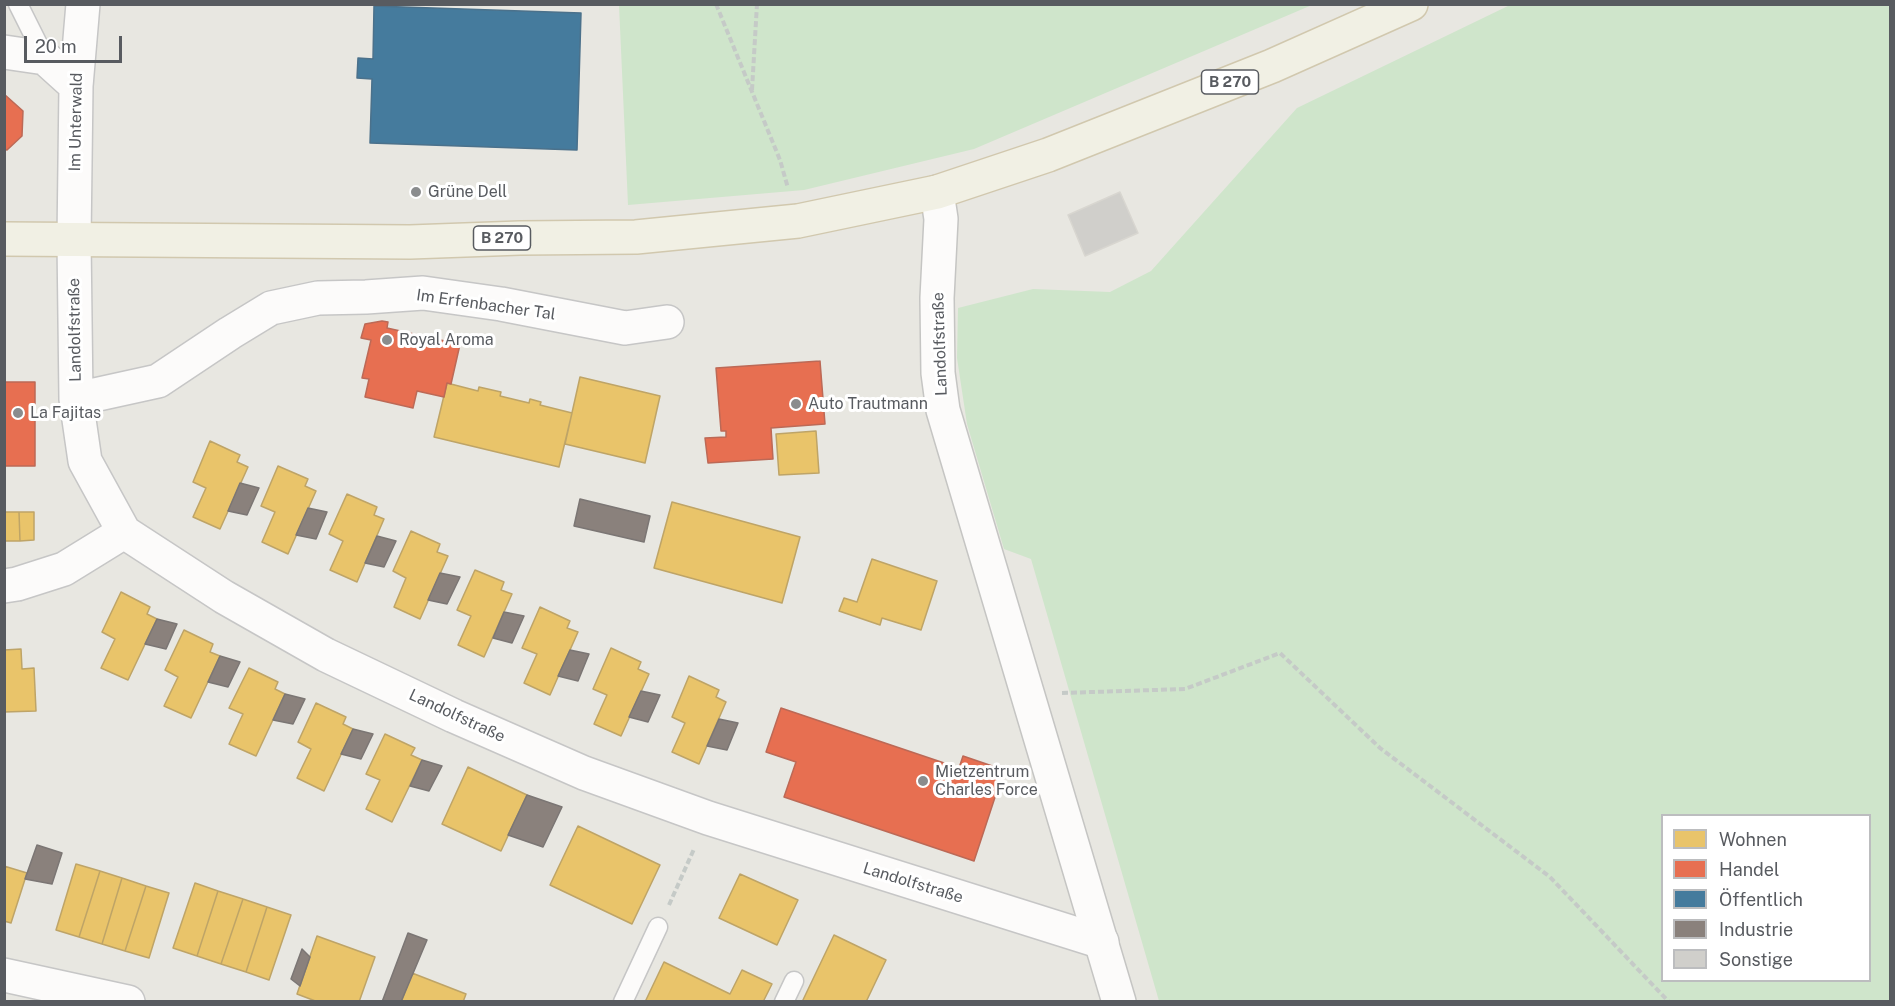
<!DOCTYPE html>
<html>
<head>
<meta charset="utf-8">
<style>
	body { margin:0 }
	#map { position:relative; width:1895px; height:1006px; overflow:hidden; background:#e8e7e1; font-family:"Public Sans",sans-serif }
	canvas { display:block }
	.frame { position:absolute; inset:0; border:6px solid #585b60; pointer-events:none }
	.legend { position:absolute; left:1661px; top:814px; width:210px; height:168px; box-sizing:border-box; background:#fff; border:2px solid #bcbdbf; margin:0; padding:8px 10px; list-style:none; font-size:18px; color:#585b60 }
	.legend li { display:flex; align-items:center; gap:12px; height:30px }
	.legend b { width:30px; border:2px solid #bcbdbf }
	.scale { position:absolute; left:24px; top:36px; width:98px; height:27px; box-sizing:border-box; border:3px solid #585b60; border-top:0; padding-left:8px; font-size:18px; line-height:21px; white-space:nowrap; color:#585b60; -webkit-text-stroke:4px #fff; paint-order:stroke }
</style>
</head>
<body>
<div id="map">
<canvas width="1895" height="1006"></canvas>
<div class="frame"></div>
<ul class="legend">
<li><b style="height:16px;background:#e9c46a"></b>Wohnen</li>
<li><b style="height:16px;background:#e76f51"></b>Handel</li>
<li><b style="height:16px;background:#457b9d"></b>Öffentlich</li>
<li><b style="height:16px;background:#8a817c"></b>Industrie</li>
<li><b style="height:16px;background:#d0cfcb"></b>Sonstige</li>
</ul>
<div class="scale">20 m</div>
</div>
<script>
const c = document.querySelector('canvas').getContext('2d');
c.lineJoin = 'round';
function paint(path, color) { c.fillStyle = color; c.fill(path, 'evenodd'); }
const poly = rows => new Path2D(rows.map(r => 'M' + r).join(''));
function trace(path, color, width, dash) { c.strokeStyle = color; c.lineWidth = width; c.lineCap = dash ? 'butt' : 'round'; c.setLineDash(dash || []); c.stroke(path); }
function drawText(font, color, halo, rows, align = 'center') {
  c.font = font + ' "Public Sans",sans-serif'; c.lineWidth = 6; c.setLineDash([]); c.textBaseline = 'middle'; c.strokeStyle = halo; c.fillStyle = color; for (const [text, x, y, turn = 0] of rows) {
    c.save(); c.translate(x, y); c.rotate((+turn || 0) * Math.PI / 180); c.textAlign = isNaN(turn) ? turn : align; if (halo) c.strokeText(text, 0, 0); c.fillText(text, 0, 0); c.restore();
  }
}
const green = poly([
	[619,5,619,4,1312,5,974,149,804,190,628,205],
	[1510,5,1890,5,1890,1001,1159,1001,1031,559,1004,549,967,424,957,358,958,308,1033,289,1110,292,1151,271,1297,108],
	[1662,816,1870,816,1870,980,1662,980]
]);
const homes = poly([
	[580,377,660,396,645,463,565,444,580,377],
	[447,383,478,391,479,387,501,392,500,396,529,403,530,399,541,402,540,405,572,413,559,467,434,437,447,383],
	[816,431,819,473,779,475,776,434,816,431],
	[210,441,240,455,237,462,248,467,220,529,193,517,206,488,193,482,210,441],
	[278,466,308,479,305,486,316,491,288,554,262,542,275,512,261,506,278,466],
	[347,494,377,507,374,515,384,519,357,582,330,570,343,541,329,534,347,494],
	[672,502,800,537,782,603,654,568,672,502],
	[4,512,19,512,20,541,5,541,4,512],
	[19,512,34,512,34,540,20,541,19,512],
	[411,531,440,544,437,552,448,556,420,619,394,607,406,578,393,571,411,531],
	[872,559,937,581,921,630,882,618,880,625,839,611,844,598,857,602,872,559],
	[475,570,504,582,501,590,512,594,484,657,458,645,471,616,457,610,475,570],
	[121,592,150,607,147,614,157,619,128,680,101,668,115,639,102,632,121,592],
	[540,607,570,621,567,628,578,632,550,695,524,683,537,654,522,648,540,607],
	[184,630,213,644,210,652,220,656,191,718,164,706,178,677,165,670,184,630],
	[611,648,641,662,638,669,649,674,621,736,594,724,607,695,593,689,611,648],
	[21,649,22,669,34,668,36,711,4,712,4,650,21,649],
	[249,668,278,682,275,689,285,694,256,756,229,744,243,714,229,708,249,668],
	[689,676,719,690,716,697,726,702,699,764,672,752,685,723,672,717,689,676],
	[316,703,346,717,343,724,353,729,324,791,297,778,311,749,298,742,316,703],
	[385,734,415,748,411,755,422,760,392,822,366,809,380,780,366,774,385,734],
	[468,767,527,795,501,851,442,824,468,767],
	[578,826,660,865,632,924,550,885,578,826],
	[76,864,100,871,79,937,56,930,76,864],
	[4,866,27,873,11,923,4,921,4,866],
	[100,871,122,878,102,944,79,937,100,871],
	[740,874,798,900,777,945,719,918,740,874],
	[122,878,146,886,125,951,102,944,122,878],
	[195,883,218,891,197,956,173,948,195,883],
	[146,886,169,893,149,958,125,951,146,886],
	[218,891,243,899,221,964,197,956,218,891],
	[243,899,267,907,246,972,221,964,243,899],
	[267,907,291,915,269,980,246,972,267,907],
	[834,935,886,960,866,1002,802,1002,834,935],
	[317,936,375,957,359,1002,318,1002,297,994,317,936],
	[664,962,730,994,742,970,772,984,763,1002,645,1002,664,962],
	[412,973,466,994,463,1002,401,1002,412,973]
]);
const shops = poly([
	[4,94,23,111,22,136,7,150,4,149,4,94],
	[382,321,388,322,387,328,445,341,446,336,461,340,451,384,447,383,444,397,417,391,413,408,365,397,369,379,362,378,371,340,361,338,365,324,382,321],
	[820,361,825,424,771,428,773,459,708,463,705,438,726,437,726,431,721,431,716,368,820,361],
	[4,382,35,382,35,466,4,466,4,382],
	[781,708,959,768,963,756,1004,770,974,861,784,797,796,762,766,752,781,708]
]);
const public = poly([
	[374,6,581,13,577,150,370,143,372,79,357,78,358,58,373,59,374,6]
]);
const industry = poly([
	[240,483,259,488,247,515,228,511,240,483],
	[580,499,650,516,644,542,574,526,580,499],
	[308,508,327,512,316,539,296,535,308,508],
	[377,536,396,541,384,567,365,563,377,536],
	[440,573,460,577,447,604,428,600,440,573],
	[504,612,524,616,512,643,493,638,504,612],
	[157,619,177,624,166,649,145,644,157,619],
	[570,650,589,654,578,681,558,676,570,650],
	[220,656,240,662,228,687,208,682,220,656],
	[641,691,660,695,648,722,629,717,641,691],
	[285,694,305,699,293,724,273,720,285,694],
	[719,719,738,723,727,750,707,746,719,719],
	[353,729,373,734,361,759,341,754,353,729],
	[422,760,442,766,429,791,410,786,422,760],
	[527,795,562,807,543,847,508,835,527,795],
	[37,845,62,853,52,884,25,879,37,845],
	[408,933,427,940,401,1002,382,1002,408,933],
	[302,949,310,957,300,986,291,979,302,949]
]);
const building = poly([
	[1120,192,1138,233,1085,256,1068,215,1120,192]
]);
const path = poly([
	[716,4,780,160,788,188],
	[752,90,757,4],
	[1062,693,1185,689,1280,653,1380,748,1550,877,1669,1002],
	[669,905,694,849]
]);
const lane = poly([
	[18,4,45,58],
	[623,1002,658,927],
	[784,1002,794,981]
]);
const street = poly([
	[83,4,76,86,74,240,76,399,85,461,124,532,224,597,326,655,454,716,584,773,708,818,1102,942],
	[4,52,45,58,76,86],
	[76,399,158,381,230,333,271,308,318,298,366,297,423,293,501,304,625,328,667,322],
	[4,586,17,584,64,569,124,532],
	[4,975,128,1002]
]);
const secondary = poly([
	[937,192,941,219,937,298,938,373,943,410,1119,1002]
]);
const primary = poly([
	[4,239,410,242,520,238,636,237,798,221,937,192,1048,155,1272,66,1411,4]
]);
const markers = [
	[416,192,6,"#8a8c8d"],
	[387,340,6,"#8a8c8d"],
	[796,404,6,"#8a8c8d"],
	[18,413,6,"#8a8c8d"],
	[923,781,6,"#8a8c8d"]
];
const shields = [
	[1230,82,57],
	[502,238,57]
];
const shieldNames = [
	["B 270",1230,82],
	["B 270",502,238]
];
const streetNames = [
	["Im Unterwald",76,122,-89],
	["Im Erfenbacher Tal",486,305,8],
	["Landolfstraße",75,330,-91],
	["Landolfstraße",940,344,-92],
	["Landolfstraße",457,716,25],
	["Landolfstraße",913,883,17]
];
const poiNames = [
	["Grüne Dell",428,192],
	["Royal Aroma",399,340],
	["Auto Trautmann",808,404],
	["La Fajitas",30,413],
	["Mietzentrum",935,772],
	["Charles Force",935,790]
];
paint(green, '#cfe5cb');
paint(homes, '#e9c46a');
trace(homes, '#bea467', 1.5);
paint(shops, '#e76f51');
trace(shops, '#bc6956', 1.5);
paint(public, '#457b9d');
trace(public, '#4b718b', 1.5);
paint(industry, '#8a817c');
trace(industry, '#7b7674', 1.5);
paint(building, '#d0cfcb');
trace(building, '#d8d6d0', 1.5);
trace(lane, '#c6c6c6', 21);
trace(street, '#c6c6c6', 36);
trace(secondary, '#c5c5c3', 36);
trace(primary, '#d1c8ae', 36);
trace(path, '#c5cac7', 4, [6, 3]);
trace(lane, '#fcfbfa', 18);
trace(street, '#fcfbfa', 33);
trace(secondary, '#fcfbfa', 33);
trace(primary, '#f1f0e4', 33);
for (const [x, y, r, color] of markers) { const dot = new Path2D(); dot.arc(x, y, r, 0, 2 * Math.PI); c.fillStyle = color; c.fill(dot); trace(dot, '#fff', 2); }
for (const [x, y, w] of shields) { const box = new Path2D(); box.roundRect(x - w / 2, y - 12, w, 24, 4.5); c.fillStyle = '#fff'; c.fill(box); trace(box, '#585b60', 1.5); }
drawText('bold 15px', '#585b60', null, shieldNames);
drawText('16px', '#585b60', '#fff', streetNames);
drawText('16px', '#585b60', '#fff', poiNames, 'left');
</script>
</body>
</html>
